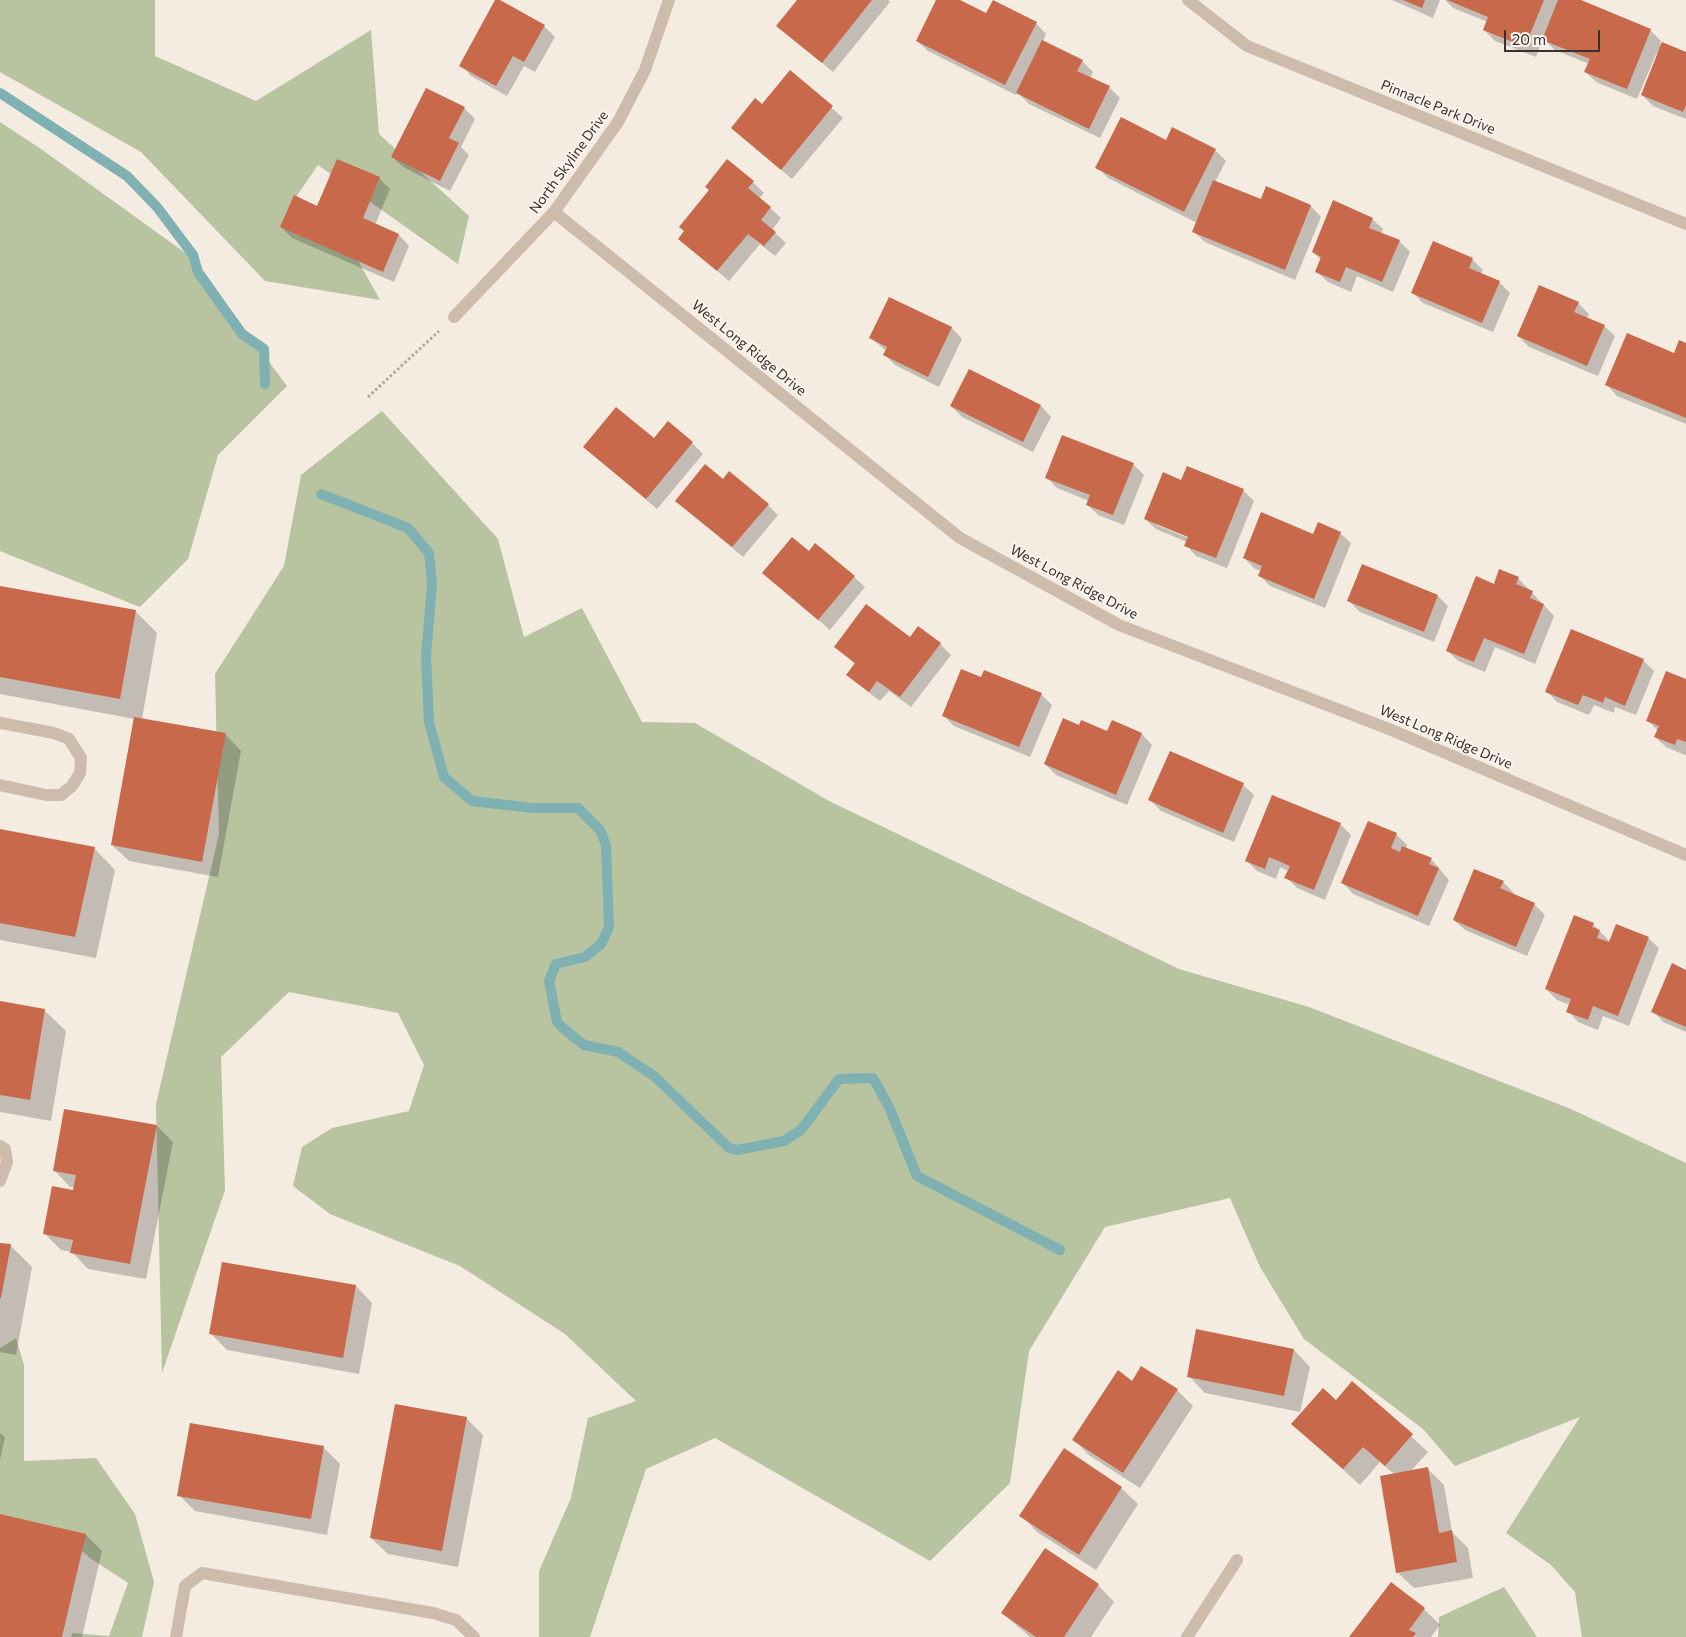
<!DOCTYPE html>
<html>
<head>
<meta charset="utf-8">
<style>
	body { margin:0 }
	#map { position:relative; width:1686px; height:1637px; overflow:hidden; background:#f4ebe1; font-family:Commissioner,sans-serif }
	canvas { display:block }
	.scale { position:absolute; left:1504px; top:30px; width:96px; height:22px; box-sizing:border-box; border:2px solid #3b302b; border-top:0; padding-left:6px; font-size:15px; line-height:18px; white-space:nowrap; color:#3b302b; -webkit-text-stroke:4px #fbf5ee; paint-order:stroke }
</style>
</head>
<body>
<div id="map">
<canvas width="1686" height="1637"></canvas>
<div class="scale">20 m</div>
</div>
<script>
const c = document.querySelector('canvas').getContext('2d');
c.lineJoin = 'round';
function paint(path, color) { c.fillStyle = color; c.fill(path, 'evenodd'); }
const poly = rows => new Path2D(rows.map(r => 'M' + r).join(''));
function trace(path, color, width, dash) { c.strokeStyle = color; c.lineWidth = width; c.lineCap = dash ? 'butt' : 'round'; c.setLineDash(dash || []); c.stroke(path); }
function drawText(font, color, halo, rows, align = 'center') {
  c.font = font + ' Commissioner,sans-serif'; c.lineWidth = 4; c.setLineDash([]); c.textBaseline = 'middle'; c.strokeStyle = halo; c.fillStyle = color; for (const [text, x, y, turn = 0] of rows) {
    c.save(); c.translate(x, y); c.rotate((+turn || 0) * Math.PI / 180); c.textAlign = isNaN(turn) ? turn : align; if (halo) c.strokeText(text, 0, 0); c.fillText(text, 0, 0); c.restore();
  }
}
const green = poly([
	[0,0,155,0,155,56,256,101,371,30,379,134,469,216,458,264,318,165,294,200,346,239,380,300,265,281,141,152,0,72],
	[0,122,41,149,191,257,287,386,218,455,188,559,140,607,0,551],
	[382,411,498,539,524,637,582,608,642,722,695,723,829,801,1179,969,1309,1007,1571,1109,1686,1163,1686,1637,1582,1637,1575,1592,1551,1565,1506,1533,1580,1417,1455,1466,1423,1429,1304,1339,1260,1267,1230,1198,1105,1227,1029,1351,1010,1483,930,1561,715,1438,646,1469,590,1637,539,1637,539,1571,571,1498,588,1418,636,1401,565,1334,460,1266,330,1214,293,1186,302,1147,332,1128,409,1111,424,1065,398,1013,289,992,221,1057,225,1190,162,1373,156,1104,219,834,215,674,284,566,301,475],
	[16,1338,24,1365,24,1461,96,1458,135,1514,154,1582,142,1637,71,1637,72,1633,109,1636,128,1583,90,1558,54,1526,0,1529,0,1348],
	[1504,1587,1537,1637,1438,1637,1439,1617]
]);
const shadow = poly([
	[497,0,544,26,555,37,535,72,524,66,507,96,471,76,461,65],
	[799,0,888,0,890,2,833,72,778,26],
	[937,0,957,0,987,15,1036,23,1046,34,1043,42,1082,61,1093,72,1090,78,1109,87,1120,98,1100,138,1029,104,1017,92,1016,95,928,51,917,41],
	[1392,0,1440,0,1433,18],
	[1445,0,1577,0,1650,30,1661,41,1660,43,1686,53,1686,119,1653,106,1642,95,1658,55,1656,54,1637,99,1596,82,1586,72,1589,64,1555,50,1543,39,1536,57,1495,41,1484,30,1488,22,1453,8],
	[791,72,843,118,792,179,732,128,762,106],
	[427,89,464,108,475,119,461,147,469,155,450,191,403,167,392,157],
	[1167,142,1215,150,1226,161,1215,182,1261,201,1267,188,1311,206,1321,217,1295,280,1205,242,1194,232,1197,223,1108,178,1097,167],
	[379,178,390,189,375,225,399,235,409,246,394,282,292,238,281,227],
	[753,182,764,193,759,198,781,218,772,230,786,243,775,256,760,244,729,281,691,249,710,191],
	[1372,219,1383,229,1381,234,1399,241,1410,252,1393,292,1357,276,1351,292,1328,282,1317,272,1321,260,1313,252],
	[1472,259,1483,270,1481,274,1499,282,1510,293,1493,332,1423,303,1413,293],
	[890,299,952,328,962,339,939,387,895,365,885,355,886,351,871,338],
	[1578,303,1589,314,1587,318,1604,326,1615,336,1598,376,1529,347,1518,336],
	[1686,345,1686,424,1617,396,1607,385,1675,354],
	[969,371,1041,406,1051,417,1033,452,962,417,951,406],
	[654,440,692,443,703,454,657,509,596,457],
	[1133,464,1144,475,1124,525,1098,515,1087,504,1089,501,1057,488,1046,477],
	[723,480,768,505,778,515,743,557,677,501],
	[1182,481,1243,490,1254,501,1227,568,1196,556,1186,545,1187,542,1156,529,1145,519],
	[1157,523,1194,538,1193,540,1157,525],
	[1340,533,1351,543,1325,608,1270,586,1260,576,1261,571,1255,569,1244,558,1314,535],
	[809,553,854,577,865,587,830,630,764,573],
	[1518,578,1554,616,1535,664,1495,647,1485,672,1458,661,1447,650,1494,585],
	[0,587,136,612,157,633,142,719,225,734,241,751,218,877,129,861,112,845,135,719,0,694],
	[1438,596,1448,606,1434,642,1360,612,1349,601],
	[910,639,940,644,951,655,911,707,889,691,880,701,859,685,848,675,856,665,836,647],
	[1643,660,1654,671,1636,715,1615,707,1614,713,1594,705,1589,715,1557,702,1547,691],
	[982,679,1041,694,1052,705,1030,757,954,726,943,715],
	[1686,681,1686,754,1685,755,1666,747,1655,737,1658,731,1648,720],
	[1080,726,1108,733,1142,734,1152,745,1127,805,1056,775,1045,764],
	[1243,785,1254,795,1234,842,1161,811,1150,800],
	[1340,824,1351,835,1325,900,1297,888,1286,877,1289,871,1280,867,1276,879,1257,871,1246,860],
	[0,830,94,848,115,870,96,958,0,940],
	[1396,834,1407,845,1406,849,1431,859,1449,880,1429,926,1353,894,1343,883],
	[1503,882,1514,893,1513,895,1534,904,1545,915,1527,956,1465,930,1454,920],
	[1593,924,1610,942,1648,938,1659,948,1629,1026,1603,1016,1598,1030,1578,1022,1568,1011,1570,1005,1557,1000,1546,989],
	[1686,971,1686,1032,1663,1022,1653,1011],
	[0,1002,44,1010,66,1031,51,1121,0,1112],
	[157,1126,173,1142,146,1279,88,1269,72,1252,61,1250,44,1233,75,1187,70,1187,54,1170],
	[0,1244,10,1245,32,1267,16,1355,0,1352],
	[356,1286,372,1303,359,1374,227,1350,211,1334],
	[1197,1330,1294,1350,1310,1367,1300,1412,1205,1393,1189,1376],
	[1353,1383,1428,1452,1410,1472,1428,1469,1444,1485,1452,1532,1468,1548,1473,1578,1414,1588,1397,1572,1394,1474,1380,1462,1360,1485,1293,1424,1336,1401],
	[1177,1390,1193,1406,1140,1488,1090,1456,1074,1440],
	[466,1418,483,1435,458,1567,388,1554,371,1538],
	[191,1424,324,1448,340,1464,327,1535,195,1511,179,1495],
	[0,1433,5,1437,0,1460],
	[1121,1488,1138,1504,1096,1570,1037,1532,1021,1515],
	[0,1516,86,1535,102,1551,82,1637,0,1637],
	[1046,1549,1098,1585,1114,1602,1091,1637,1030,1637,1002,1613],
	[1424,1609,1440,1625,1431,1637,1350,1637]
]);
const stream = poly([
	[0,93,127,176,157,207,193,255,198,272,242,334,264,349,265,384],
	[321,494,408,528,429,553,432,585,426,656,429,722,444,777,472,801,532,808,578,808,600,830,606,845,609,927,601,944,585,957,556,964,549,981,557,1022,564,1029,584,1045,618,1052,654,1076,729,1148,737,1150,784,1141,801,1130,839,1079,873,1078,889,1107,917,1176,1060,1250]
]);
const building = poly([
	[495,0,500,0,545,25,524,62,513,56,496,86,459,66],
	[797,0,872,0,822,63,776,26],
	[936,0,960,0,986,13,993,0,1037,22,1005,85,916,41],
	[1403,0,1425,0,1422,8],
	[1447,0,1544,0,1525,47,1483,30,1488,17],
	[1558,0,1581,0,1651,29,1627,89,1584,72,1590,59,1542,40],
	[1042,40,1083,60,1077,71,1110,86,1089,129,1016,93],
	[1662,42,1686,52,1686,105,1683,112,1641,95],
	[790,70,833,106,781,170,731,128,755,98,762,104],
	[426,88,465,107,449,138,459,143,440,181,391,157],
	[1121,117,1166,140,1172,127,1216,149,1184,212,1095,168],
	[337,159,380,177,363,218,399,234,383,272,280,227,294,195,317,206],
	[727,159,754,181,748,188,771,207,761,220,776,232,764,246,748,234,717,271,678,239,684,231,679,227,709,190,705,187],
	[1213,180,1261,199,1266,186,1311,205,1285,270,1192,232],
	[1333,200,1373,218,1369,228,1400,240,1382,282,1346,267,1340,282,1315,272,1321,257,1312,252],
	[1433,241,1473,258,1469,268,1500,281,1482,323,1411,293],
	[1539,285,1579,302,1574,312,1605,325,1587,366,1517,336],
	[889,297,952,327,928,377,883,355,887,347,869,338],
	[1627,333,1674,353,1679,340,1686,343,1686,418,1605,385],
	[969,369,1041,405,1023,442,950,406],
	[616,407,654,438,668,421,693,442,646,499,583,447],
	[1062,435,1134,463,1113,515,1086,505,1090,495,1045,478],
	[705,464,723,479,729,471,769,504,732,547,675,501],
	[1187,466,1244,489,1216,558,1184,546,1188,537,1144,519,1163,472,1181,480],
	[1261,512,1313,534,1318,522,1341,532,1314,599,1258,576,1262,566,1243,558],
	[792,537,809,551,815,543,855,576,818,620,762,573],
	[1362,564,1438,595,1424,632,1347,601],
	[1499,569,1519,577,1516,584,1533,591,1530,598,1544,604,1524,654,1484,638,1474,662,1446,651,1476,576,1494,584],
	[0,586,136,610,120,699,0,677],
	[866,604,910,637,918,626,941,643,900,697,877,681,869,692,846,675,855,663,834,647],
	[1571,629,1644,659,1625,706,1605,697,1603,703,1583,695,1578,705,1545,692],
	[961,669,981,677,984,670,1042,693,1019,747,942,716],
	[1666,671,1686,679,1686,742,1677,739,1675,745,1654,737,1659,726,1646,721],
	[134,717,226,733,202,862,111,845],
	[1063,718,1079,725,1081,720,1107,731,1112,720,1142,733,1116,795,1044,764],
	[1170,751,1244,783,1223,833,1148,800],
	[1272,795,1341,823,1314,890,1284,878,1290,866,1269,857,1265,869,1245,861],
	[1368,821,1397,833,1391,848,1400,852,1402,846,1432,858,1429,864,1439,868,1418,916,1341,883],
	[0,829,95,847,75,937,0,923],
	[1474,869,1504,881,1500,888,1535,903,1516,947,1453,920],
	[1574,915,1594,923,1592,927,1600,930,1597,938,1609,942,1616,924,1649,937,1618,1016,1593,1006,1588,1020,1566,1012,1571,999,1545,989],
	[1672,963,1686,970,1686,1027,1651,1012],
	[0,1001,45,1009,30,1100,0,1095],
	[64,1109,157,1125,130,1264,70,1253,73,1240,43,1234,52,1186,73,1190,76,1175,53,1171],
	[0,1243,11,1244,1,1298,0,1298],
	[222,1262,356,1285,343,1358,209,1334],
	[1196,1329,1294,1349,1284,1396,1187,1377],
	[1141,1366,1178,1389,1123,1473,1072,1440,1118,1370,1132,1381],
	[1352,1381,1413,1434,1385,1466,1363,1447,1343,1469,1291,1424,1323,1388,1336,1400],
	[395,1404,467,1417,442,1551,370,1538],
	[190,1423,324,1446,311,1519,177,1496],
	[1064,1448,1122,1487,1079,1555,1019,1516],
	[1428,1467,1439,1533,1452,1530,1457,1562,1396,1573,1380,1476],
	[0,1514,86,1534,62,1637,0,1637],
	[1045,1548,1099,1584,1064,1637,1036,1637,1001,1613],
	[1391,1582,1425,1608,1409,1630,1416,1633,1413,1637,1349,1637]
]);
const path = poly([
	[368,397,439,331]
]);
const service = poly([
	[176,1637,185,1586,202,1573,433,1613,456,1620,474,1637]
]);
const minor = poly([
	[1188,0,1247,46,1686,224],
	[554,212,960,538,1119,625,1389,729,1686,855],
	[454,317,554,212,618,122,645,70,669,0],
	[0,723,54,733,69,739,81,758,80,773,72,786,61,795,46,795,0,785],
	[0,1146,5,1149,7,1162,0,1181],
	[1187,1637,1237,1560]
]);
const streetNames = [
	["Pinnacle Park Drive",1438,107,22],
	["North Skyline Drive",569,162,-54],
	["West Long Ridge Drive",749,348,39],
	["West Long Ridge Drive",1074,582,28],
	["West Long Ridge Drive",1446,737,23]
];
paint(green, '#b8c4a0');
paint(shadow, '#0003');
trace(stream, '#7fb0b2', 10);
paint(building, '#c8694b');
trace(path, '#b9a596', 3, [2.5, 2.5]);
trace(service, '#cdbbac', 12);
trace(minor, '#cdbbac', 12);
drawText('14px', '#3b302b', '#fbf5ee', streetNames);
</script>
</body>
</html>
